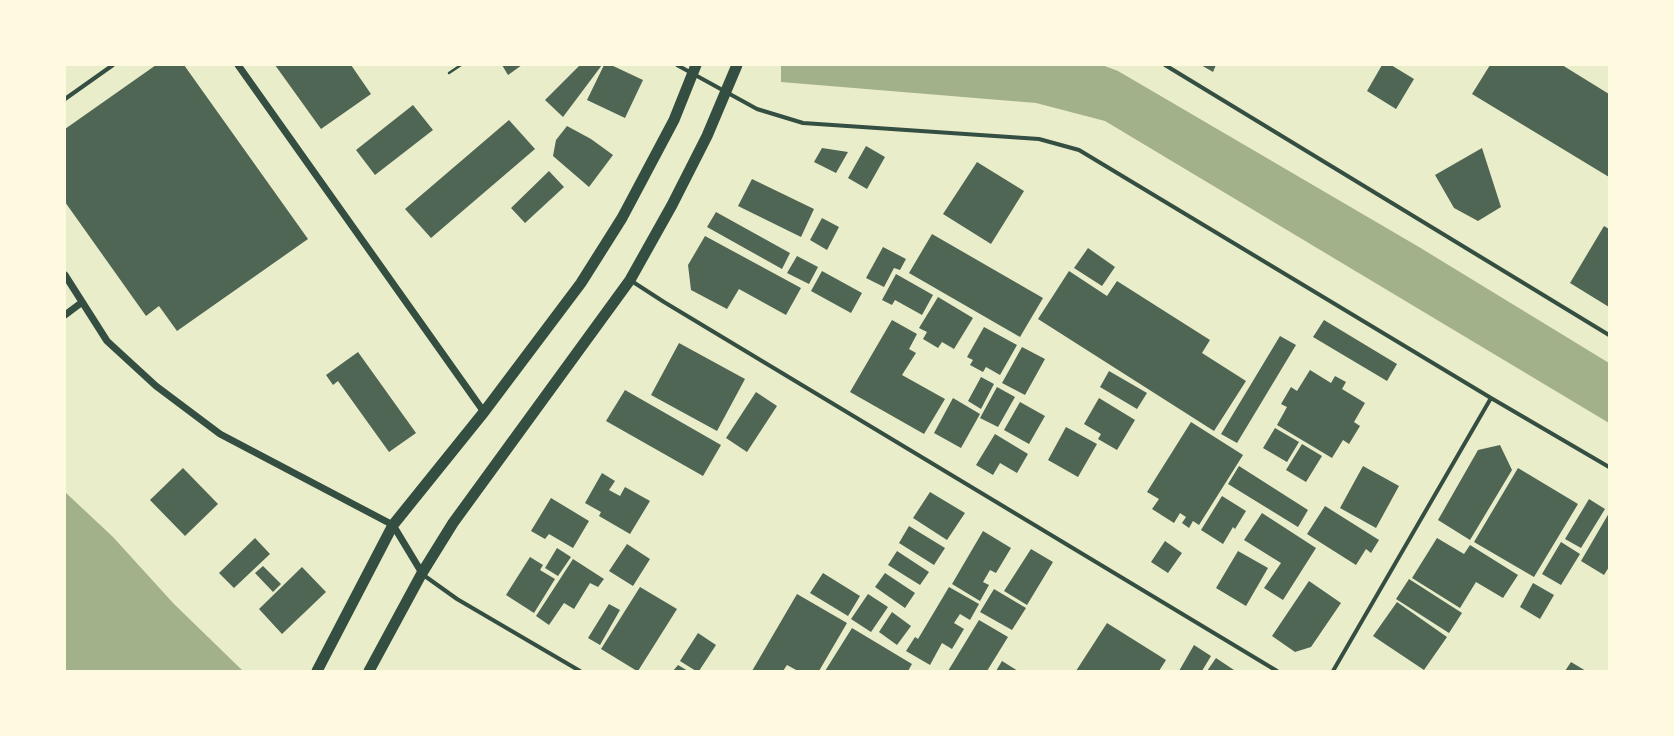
<!DOCTYPE html>
<html>
<head>
<meta charset="utf-8">
<style>
	body { margin:0 }
	#map { position:relative; width:1674px; height:736px; overflow:hidden; background:#e9edc9; font-family:Lato,sans-serif }
	canvas { display:block }
	.frame { position:absolute; inset:0; border:66px solid #fefae0; pointer-events:none }
</style>
</head>
<body>
<div id="map">
<canvas width="1674" height="736"></canvas>
<div class="frame"></div>
</div>
<script>
const c = document.querySelector('canvas').getContext('2d');
c.lineJoin = 'round';
function paint(path, color) { c.fillStyle = color; c.fill(path, 'evenodd'); }
const poly = rows => new Path2D(rows.map(r => 'M' + r).join(''));
function trace(path, color, width, dash) { c.strokeStyle = color; c.lineWidth = width; c.lineCap = dash ? 'butt' : 'round'; c.setLineDash(dash || []); c.stroke(path); }
const water = poly([
	[781,65,1102,65,1118,71,1419,247,1609,363,1609,423,1105,121,1036,103,781,82],
	[65,492,113,537,174,604,243,671,65,671]
]);
const building = poly([
	[156,65,184,65,308,239,177,331,159,306,146,316,65,202,65,129],
	[275,65,351,65,371,94,321,129],
	[502,65,522,65,508,75],
	[580,65,602,65,563,117,545,100],
	[604,65,611,65,643,80,625,118,587,100],
	[1201,65,1216,65,1213,72],
	[1382,65,1391,65,1414,79,1396,109,1367,91],
	[1490,65,1562,65,1609,94,1609,177,1472,94],
	[413,105,433,130,375,175,356,150],
	[509,120,535,149,431,238,405,209],
	[567,126,591,139,613,155,589,187,553,156,556,140],
	[866,146,885,157,867,189,848,178],
	[822,148,848,152,836,173,814,162],
	[1482,148,1501,207,1478,221,1454,208,1435,175],
	[977,162,1024,191,991,244,943,214],
	[549,171,564,187,525,223,511,208],
	[752,179,814,209,801,237,738,206],
	[716,212,790,253,782,269,707,227],
	[822,218,839,227,827,250,810,240],
	[1604,226,1609,229,1609,307,1570,283],
	[932,234,1043,298,1020,337,909,273],
	[705,236,801,288,786,315,739,289,727,309,691,290,688,265],
	[883,247,906,259,900,270,894,268,884,287,866,278],
	[1088,248,1115,267,1102,286,1074,268],
	[797,256,818,267,809,284,787,273],
	[822,271,862,293,851,313,811,291],
	[1069,271,1107,296,1117,281,1210,340,1202,353,1246,381,1214,431,1038,319],
	[896,274,933,295,922,315,895,300,892,305,882,300],
	[938,297,973,318,954,349,942,342,938,348,923,339,927,332,919,328],
	[892,320,917,334,909,349,916,353,902,375,945,399,924,434,850,392],
	[1324,320,1397,364,1387,381,1313,337],
	[984,327,1017,345,1000,375,986,367,983,372,970,365,973,360,967,357],
	[1280,336,1296,345,1237,443,1221,434],
	[679,343,745,379,717,431,651,395],
	[1022,347,1045,359,1025,395,1002,383],
	[358,352,416,433,389,452,338,381,333,385,326,375],
	[1310,370,1331,383,1335,376,1346,382,1342,389,1365,403,1354,422,1360,426,1349,444,1343,440,1332,458,1277,425,1287,407,1281,404,1291,387,1297,391],
	[1109,371,1147,393,1137,409,1100,387],
	[981,377,994,384,981,409,968,401],
	[997,387,1015,397,998,427,980,418],
	[625,390,721,445,703,476,606,421],
	[756,392,777,406,747,452,726,438],
	[953,398,980,414,961,448,934,433],
	[1099,398,1135,420,1117,450,1098,439,1101,434,1084,424],
	[1020,402,1045,416,1029,444,1004,430],
	[1191,422,1243,455,1199,525,1193,521,1189,528,1182,523,1186,517,1180,513,1174,523,1152,509,1159,499,1147,492],
	[1066,427,1097,444,1078,477,1048,460],
	[1275,428,1299,442,1287,462,1263,448],
	[995,434,1028,454,1017,473,1000,463,993,475,976,465],
	[1302,444,1322,456,1306,482,1286,470],
	[1500,445,1512,470,1470,540,1438,520,1478,450],
	[1239,466,1308,510,1298,527,1228,484],
	[1363,466,1399,486,1376,528,1340,508],
	[183,468,218,504,185,536,150,500],
	[1518,468,1578,504,1534,577,1474,542],
	[602,473,615,481,609,490,620,496,625,487,650,501,630,534,599,516,601,512,585,503],
	[930,492,965,513,947,540,913,518],
	[1222,496,1246,511,1235,529,1233,527,1223,544,1201,530],
	[551,498,589,521,573,548,549,534,545,539,531,531],
	[1589,499,1605,509,1581,548,1565,539],
	[1325,506,1379,540,1371,553,1366,549,1356,565,1307,534],
	[1262,513,1316,548,1283,600,1264,588,1281,563,1244,540],
	[1609,513,1609,567,1604,575,1581,561],
	[909,526,945,548,934,565,899,543],
	[983,531,1011,548,996,573,990,570,983,582,989,585,980,601,952,584],
	[255,538,270,554,234,588,219,573],
	[1437,538,1464,554,1470,545,1518,575,1503,598,1476,582,1460,608,1412,578],
	[1165,541,1182,553,1168,573,1151,562],
	[1561,542,1580,554,1561,585,1542,574],
	[627,544,650,559,633,586,609,571],
	[557,548,571,557,558,576,545,568],
	[1031,549,1053,562,1027,605,1004,591],
	[897,551,929,572,920,585,888,565],
	[1238,551,1268,568,1246,606,1216,588],
	[530,557,543,565,540,570,555,579,534,613,506,595],
	[573,559,604,579,598,587,590,583,574,609,564,603,549,625,536,616],
	[263,566,281,584,273,592,255,573],
	[302,567,326,592,282,634,259,609],
	[823,573,860,596,848,616,810,593],
	[885,573,915,593,905,608,875,587],
	[1409,579,1462,613,1449,633,1396,599],
	[1309,581,1341,603,1311,647,1295,652,1272,636],
	[1533,583,1554,595,1540,619,1520,607],
	[640,587,677,609,638,671,637,671,601,649],
	[949,587,979,604,970,620,960,614,954,623,964,629,952,649,942,643,930,665,906,651,915,637,918,639],
	[994,589,1026,608,1012,630,980,612],
	[797,594,847,623,819,671,798,671,787,665,783,671,752,671],
	[868,594,888,607,871,632,851,619],
	[1397,602,1447,637,1424,670,1373,636],
	[609,604,620,610,600,645,588,638],
	[892,612,911,626,897,645,879,632],
	[979,620,1008,637,987,671,948,671],
	[1107,623,1166,660,1159,671,1076,671],
	[852,628,912,664,908,671,825,671],
	[698,633,716,645,699,671,696,671,680,661],
	[1194,645,1211,656,1202,671,1179,671],
	[1216,658,1234,670,1233,671,1207,671],
	[1002,661,1018,671,996,671],
	[1571,662,1586,671,1565,671],
	[678,665,688,671,673,671]
]);
const path = poly([
	[449,73,461,65]
]);
const minor = poly([
	[677,65,757,109,803,123,1039,139,1079,150,1491,398,1609,467],
	[1165,65,1609,335],
	[65,99,113,65],
	[630,280,664,302,1277,671],
	[422,574,457,599,580,671],
	[1333,671,1491,398]
]);
const tertiary = poly([
	[238,65,484,412],
	[65,275,107,341,156,386,220,434,393,525,422,573],
	[65,315,81,303]
]);
const trunk = poly([
	[317,671,393,525,484,412,581,283,622,218,674,120,696,65],
	[369,671,422,573,453,523,630,280,672,205,707,136,737,65]
]);
paint(water, '#a3b18a');
paint(building, '#4f6655');
trace(path, '#344e41', 2.5);
trace(minor, '#344e41', 4);
trace(tertiary, '#344e41', 7);
trace(trunk, '#344e41', 11);
</script>
</body>
</html>
